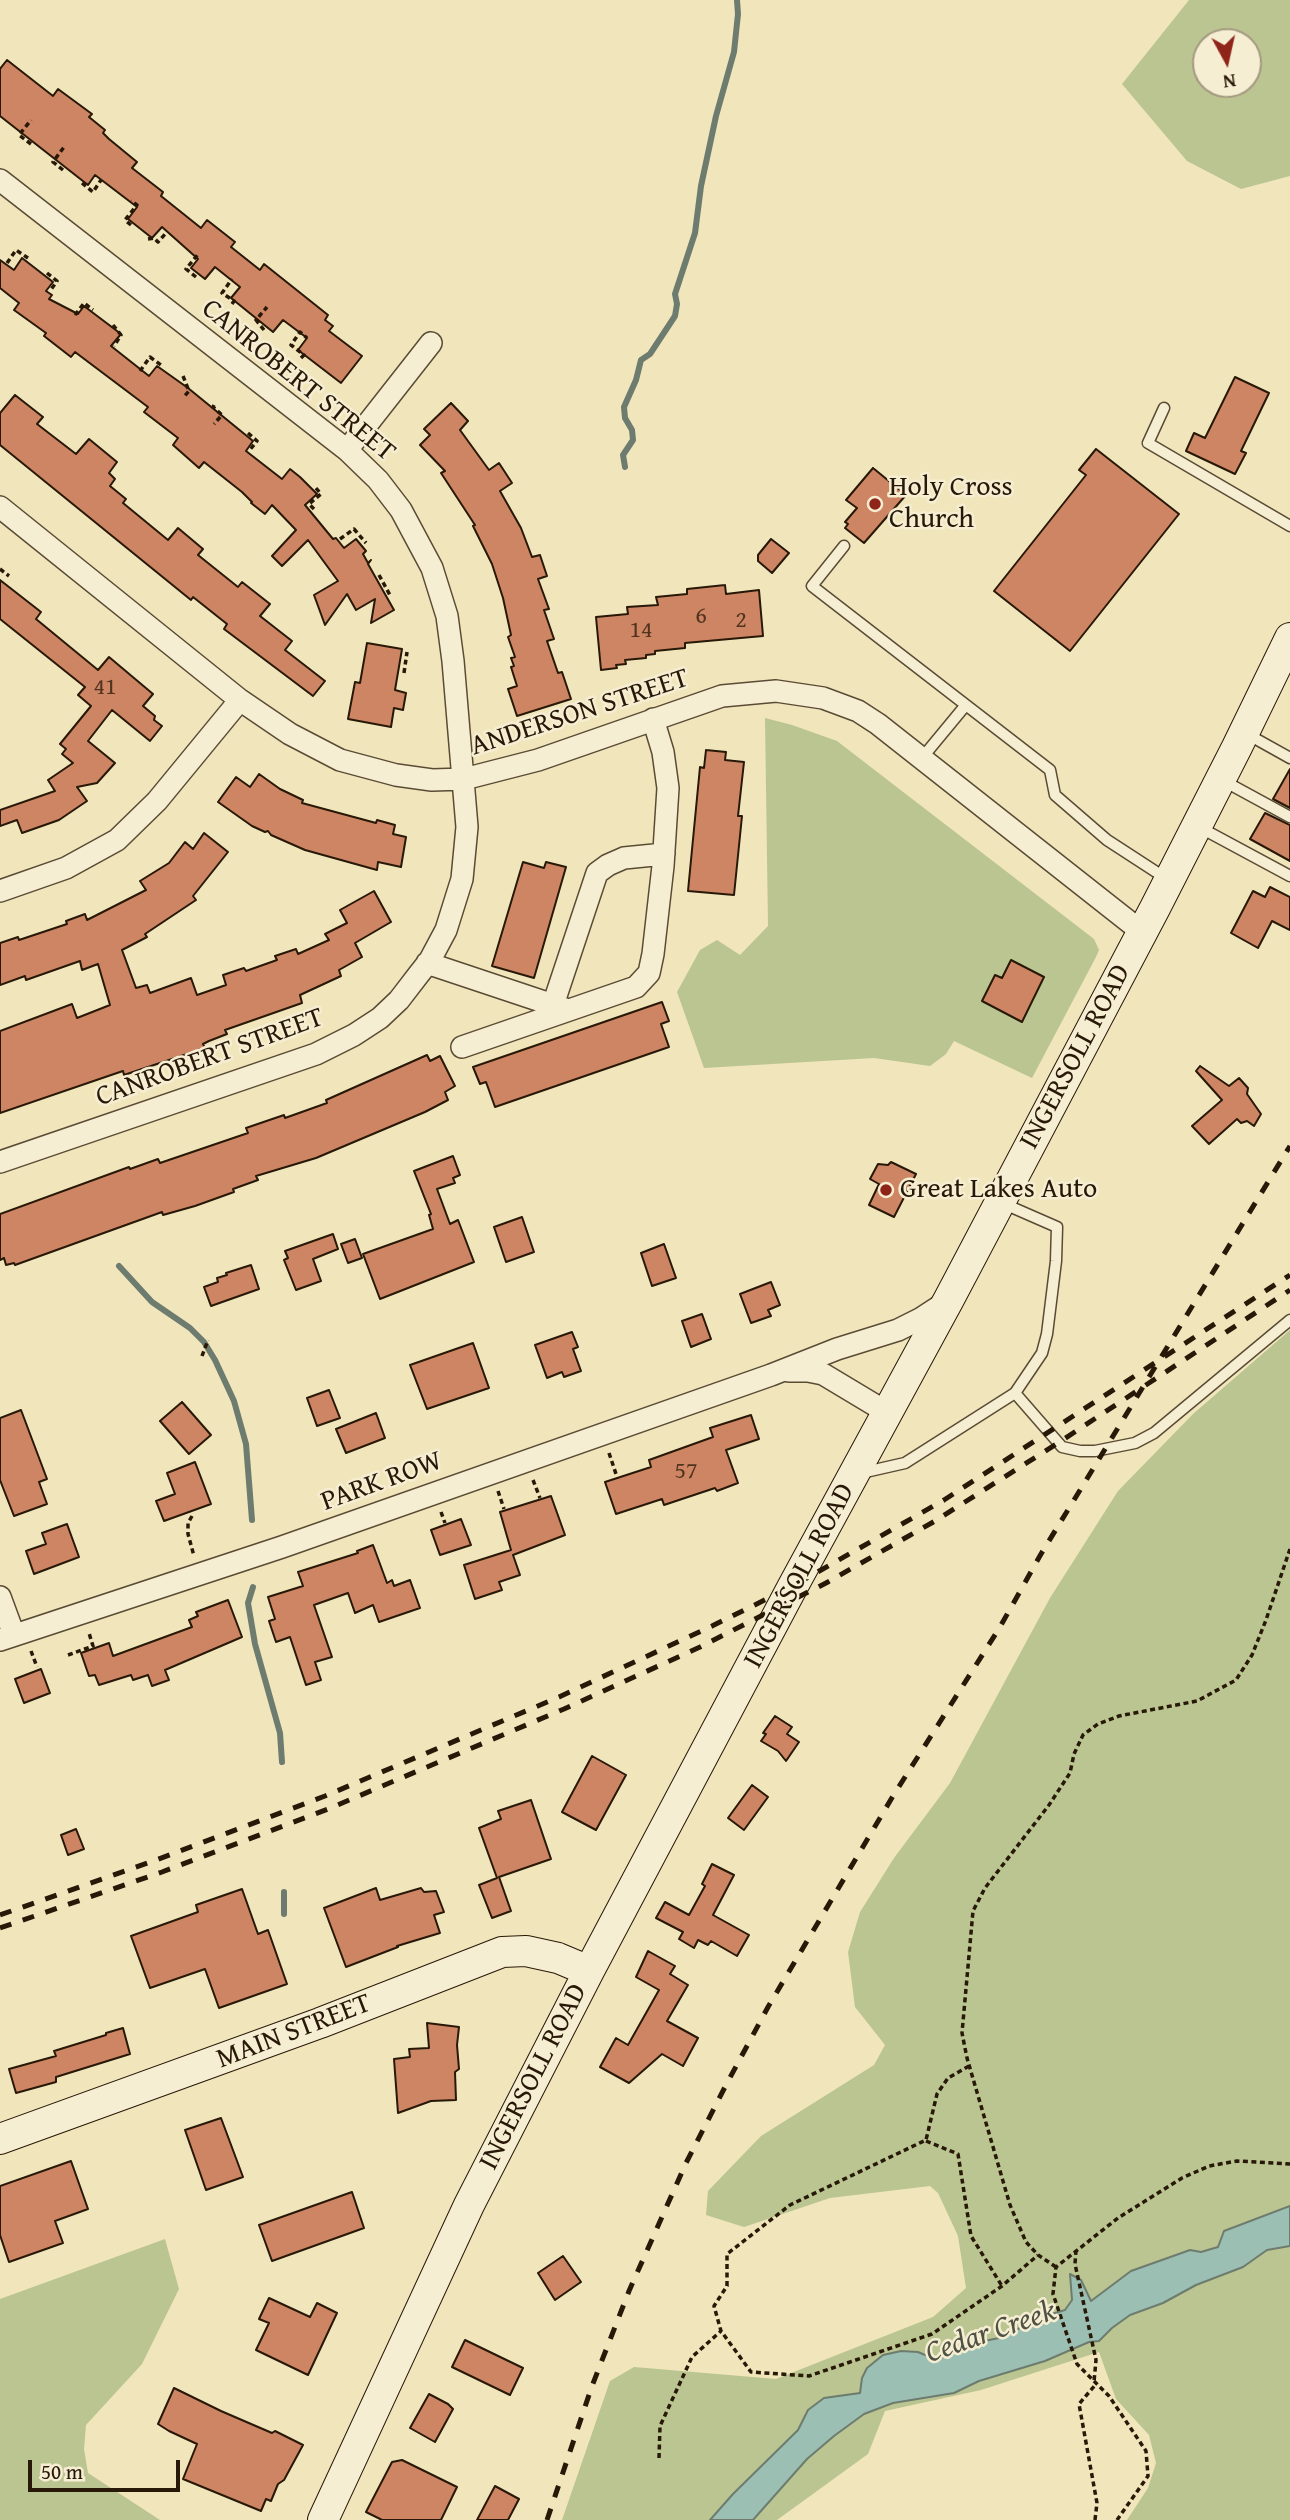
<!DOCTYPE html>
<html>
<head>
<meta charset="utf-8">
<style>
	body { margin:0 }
	#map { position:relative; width:1290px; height:2520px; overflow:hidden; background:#f1e5bc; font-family:"Gentium Book Plus",serif }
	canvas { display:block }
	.north { position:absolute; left:1192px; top:28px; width:70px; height:70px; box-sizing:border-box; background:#f6eed3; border:2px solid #a49881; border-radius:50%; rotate:172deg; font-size:19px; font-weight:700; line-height:28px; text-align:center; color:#281807 }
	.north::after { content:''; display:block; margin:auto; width:24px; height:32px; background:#8f2418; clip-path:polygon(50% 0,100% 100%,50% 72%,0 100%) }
	.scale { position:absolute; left:28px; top:2460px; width:152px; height:32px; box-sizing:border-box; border:4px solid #281807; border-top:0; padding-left:9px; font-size:21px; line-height:24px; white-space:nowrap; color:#281807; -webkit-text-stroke:5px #f6eed3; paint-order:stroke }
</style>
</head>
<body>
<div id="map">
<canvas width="1290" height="2520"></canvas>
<div class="north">N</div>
<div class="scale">50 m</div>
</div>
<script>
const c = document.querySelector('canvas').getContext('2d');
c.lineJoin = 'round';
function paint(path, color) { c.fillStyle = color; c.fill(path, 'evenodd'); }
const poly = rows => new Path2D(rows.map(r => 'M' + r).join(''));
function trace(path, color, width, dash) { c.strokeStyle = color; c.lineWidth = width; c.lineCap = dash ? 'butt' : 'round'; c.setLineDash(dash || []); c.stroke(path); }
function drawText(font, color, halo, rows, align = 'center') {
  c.font = font + ' "Gentium Book Plus",serif'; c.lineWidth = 5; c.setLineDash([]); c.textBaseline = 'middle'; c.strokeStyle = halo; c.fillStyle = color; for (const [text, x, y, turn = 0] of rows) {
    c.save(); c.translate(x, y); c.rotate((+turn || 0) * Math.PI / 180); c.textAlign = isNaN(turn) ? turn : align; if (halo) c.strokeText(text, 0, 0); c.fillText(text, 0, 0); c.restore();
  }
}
const green = poly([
	[1189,0,1290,0,1290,176,1241,189,1187,161,1122,84],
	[1206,42,1248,42,1248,84,1206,84],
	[765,718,792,725,837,741,1094,939,1099,950,1096,957,1032,1078,954,1041,946,1054,930,1066,874,1058,704,1068,677,992,700,950,717,940,740,955,768,926],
	[1290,1330,1290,2520,1127,2520,1148,2488,1156,2463,1149,2435,1116,2399,1099,2352,981,2390,885,2411,868,2454,777,2520,562,2520,610,2381,634,2367,776,2379,933,2317,966,2288,958,2236,938,2193,930,2186,830,2198,744,2227,706,2215,708,2191,761,2136,874,2065,885,2045,855,2007,848,1952,860,1912,894,1858,950,1783,1050,1598,1118,1491,1193,1414],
	[165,2239,179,2289,142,2364,86,2425,84,2449,88,2473,160,2520,0,2520,0,2299]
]);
const water = poly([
	[1290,2206,1290,2246,1267,2250,1243,2267,1196,2285,1163,2303,1130,2315,1112,2328,1099,2341,1089,2342,1045,2361,979,2381,954,2393,893,2403,864,2414,834,2436,807,2459,753,2520,710,2520,733,2494,798,2430,808,2410,824,2398,860,2393,862,2378,867,2368,883,2355,901,2351,918,2352,937,2360,970,2344,999,2338,1045,2316,1065,2310,1072,2300,1070,2274,1081,2280,1091,2301,1131,2271,1190,2250,1201,2252,1218,2247,1224,2231,1290,2206]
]);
const stream = poly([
	[625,467,623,455,633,440,632,430,625,418,624,407,636,380,641,360,650,354,675,316,677,304,675,294,695,233,701,186,716,116,734,52,738,14,737,0],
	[119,1266,152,1302,190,1328,204,1342,215,1360,234,1401,246,1444,252,1520],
	[253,1587,248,1603,255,1644,280,1733,282,1762],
	[284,1914,284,1892]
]);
const building = poly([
	[7,60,53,96,58,89,92,114,89,117,105,130,103,133,109,139,137,162,132,168,163,192,161,196,201,228,207,220,235,242,231,247,260,270,264,264,328,315,325,320,333,326,329,331,362,356,341,383,298,350,307,338,283,320,273,332,231,298,240,287,215,267,205,279,191,268,198,259,162,227,152,238,128,219,137,207,95,175,88,185,0,116,0,69,7,60],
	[22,258,53,282,46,291,52,295,49,299,78,314,84,306,121,334,111,346,149,376,157,366,188,388,253,441,246,451,282,479,290,469,300,477,317,494,305,505,333,539,336,538,344,548,356,539,366,551,363,554,368,563,371,560,368,564,394,610,371,623,375,599,356,610,347,594,325,625,314,595,338,581,308,540,282,566,272,556,296,530,272,505,265,514,251,503,252,502,242,492,204,462,199,468,173,445,178,438,144,412,148,407,75,352,71,357,44,336,46,333,14,310,19,303,0,288,0,260,14,270,22,258],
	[1235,377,1269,393,1241,451,1246,453,1235,474,1186,451,1194,433,1205,438,1235,377],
	[15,395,43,417,37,424,76,454,89,439,117,462,109,473,115,479,110,486,126,499,123,503,168,540,178,528,203,549,198,555,238,587,242,582,270,604,260,616,292,641,285,650,325,681,313,696,224,629,227,624,193,597,191,600,0,445,0,413,15,395],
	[451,403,468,421,460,430,489,470,499,463,512,483,500,491,521,528,532,557,540,555,547,576,538,579,549,609,544,610,554,639,547,641,558,673,562,672,571,699,517,716,508,689,517,686,511,667,514,666,511,658,515,657,508,637,511,635,503,598,492,564,473,526,475,525,441,473,445,471,420,445,430,435,424,429,451,403],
	[1096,449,1179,514,1070,651,994,591,1086,475,1079,470,1096,449],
	[873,468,906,495,864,543,845,528,848,524,845,522,857,508,846,500,873,468],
	[771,539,789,553,772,573,758,561,758,555,771,539],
	[0,580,41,612,36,619,98,670,109,657,153,694,143,706,155,716,154,720,162,726,150,741,112,710,88,741,115,763,97,783,77,787,87,801,59,820,22,833,17,820,0,826,0,810,55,791,48,780,73,763,62,754,66,749,60,744,91,706,78,695,85,687,0,619,0,580],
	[725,585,726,594,759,590,763,636,685,643,685,648,655,651,655,654,646,655,646,658,625,660,626,664,616,665,617,668,601,670,596,617,628,614,627,607,658,605,656,597,687,594,687,589,725,585],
	[367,643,402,649,395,690,406,693,403,710,394,708,391,727,348,719,355,682,360,683,367,643],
	[706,750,726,752,725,760,744,762,738,816,742,816,734,895,688,891,700,767,704,768,706,750],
	[1290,769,1290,808,1273,799,1290,769],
	[259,774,280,789,303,800,302,803,376,823,377,820,395,825,393,834,406,837,401,867,378,862,377,870,305,850,271,835,268,831,265,832,252,826,218,802,236,777,250,787,259,774],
	[1265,813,1290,825,1290,861,1250,839,1265,813],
	[204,833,228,852,193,896,196,900,145,934,147,937,122,950,136,988,147,985,150,993,191,978,197,995,226,985,223,975,244,968,246,971,277,960,275,956,296,949,298,954,329,940,325,934,347,923,340,910,374,891,391,922,355,943,362,957,339,970,341,976,300,995,302,1003,225,1030,227,1034,209,1041,203,1044,205,1048,124,1075,123,1071,117,1073,0,1113,0,1031,72,1004,77,1018,110,1005,98,964,82,970,80,961,26,980,25,976,0,985,0,943,18,937,19,940,67,924,66,921,85,914,87,920,146,890,140,881,169,863,185,842,193,849,204,833],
	[523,862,544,868,546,862,566,867,534,978,492,966,523,862],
	[1270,887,1290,897,1290,930,1272,921,1258,948,1231,933,1253,891,1265,897,1270,887],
	[1011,960,1044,977,1022,1022,982,1001,995,975,1002,978,1011,960],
	[662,1002,669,1021,661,1024,669,1047,495,1107,486,1082,480,1084,473,1067,662,1002],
	[427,1055,430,1061,440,1056,455,1086,445,1092,448,1100,425,1112,316,1158,256,1176,258,1180,233,1189,234,1192,195,1206,163,1215,162,1212,15,1265,14,1263,6,1265,4,1258,0,1260,0,1214,129,1167,130,1169,158,1159,160,1163,248,1133,246,1128,284,1115,285,1118,327,1103,326,1100,427,1055],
	[1200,1066,1229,1086,1239,1078,1248,1088,1247,1094,1261,1114,1254,1126,1247,1121,1241,1123,1237,1119,1209,1144,1192,1126,1222,1100,1196,1071,1200,1066],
	[453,1156,460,1175,453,1178,455,1183,437,1189,450,1224,458,1220,474,1262,380,1299,363,1254,433,1229,429,1215,431,1214,414,1171,453,1156],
	[891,1162,916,1174,894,1217,869,1205,879,1184,870,1179,878,1164,888,1165,891,1162],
	[522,1217,534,1252,506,1262,494,1227,522,1217],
	[333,1234,338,1249,313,1259,321,1281,296,1290,284,1260,288,1258,285,1251,333,1234],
	[355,1239,362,1258,348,1263,341,1244,355,1239],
	[664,1244,676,1278,652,1286,641,1253,664,1244],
	[251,1265,259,1289,211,1306,204,1287,218,1282,217,1278,227,1275,226,1273,251,1265],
	[771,1282,780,1305,768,1310,771,1316,751,1323,740,1294,771,1282],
	[702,1314,711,1339,691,1347,682,1321,702,1314],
	[572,1332,578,1347,573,1349,581,1371,564,1377,562,1372,547,1378,535,1345,572,1332],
	[473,1343,489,1388,427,1409,410,1365,473,1343],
	[329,1390,340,1418,317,1426,307,1398,329,1390],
	[182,1402,211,1435,189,1454,160,1421,182,1402],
	[21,1410,47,1479,39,1482,47,1504,14,1516,0,1480,0,1418,21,1410],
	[376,1413,385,1438,346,1453,336,1429,376,1413],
	[751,1415,759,1439,726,1450,738,1483,717,1491,715,1488,664,1505,662,1499,616,1514,605,1482,651,1467,649,1460,713,1437,710,1428,751,1415],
	[195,1462,211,1504,164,1521,156,1501,175,1494,167,1473,195,1462],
	[551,1496,565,1535,513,1555,520,1575,499,1582,502,1590,475,1599,464,1565,511,1550,500,1512,551,1496],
	[461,1519,471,1545,440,1555,431,1530,461,1519],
	[67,1524,79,1557,34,1574,26,1551,46,1544,42,1533,67,1524],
	[373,1545,387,1583,392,1580,394,1586,410,1580,420,1608,379,1622,373,1605,355,1613,348,1593,314,1605,332,1657,315,1662,321,1680,306,1685,290,1637,276,1642,269,1621,275,1619,268,1597,303,1586,298,1572,358,1553,357,1551,373,1545],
	[228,1600,242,1637,165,1670,169,1680,152,1686,148,1675,133,1680,131,1675,99,1685,95,1675,89,1676,81,1653,109,1643,113,1656,192,1627,189,1620,198,1616,196,1612,228,1600],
	[41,1669,50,1693,24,1703,15,1679,41,1669],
	[775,1716,792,1727,787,1734,799,1742,786,1761,778,1751,761,1741,766,1734,763,1733,775,1716],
	[592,1756,626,1775,596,1830,562,1812,592,1756],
	[752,1785,768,1797,744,1830,728,1818,752,1785],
	[531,1800,551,1859,499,1877,511,1911,492,1918,479,1885,497,1878,479,1828,501,1819,498,1811,531,1800],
	[76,1829,84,1849,68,1855,61,1835,76,1829],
	[712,1864,734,1875,713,1915,749,1935,737,1956,711,1941,708,1945,698,1940,694,1948,679,1939,683,1932,656,1918,665,1902,689,1915,705,1886,702,1884,712,1864],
	[376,1888,380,1900,421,1888,424,1892,436,1891,444,1912,434,1915,440,1933,397,1946,398,1947,346,1967,324,1908,376,1888],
	[242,1889,258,1934,268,1930,287,1984,219,2008,205,1969,150,1988,131,1936,198,1912,196,1905,242,1889],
	[648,1951,675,1966,670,1974,688,1985,667,2021,698,2038,683,2066,662,2054,629,2083,600,2067,616,2038,628,2045,659,1990,636,1977,648,1951],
	[427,2023,459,2027,457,2045,459,2069,455,2072,456,2100,431,2101,398,2113,394,2059,410,2057,409,2049,429,2048,427,2023],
	[123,2028,130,2054,56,2077,56,2082,16,2093,9,2069,56,2056,54,2051,106,2035,106,2033,123,2028],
	[221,2118,243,2177,206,2190,185,2130,221,2118],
	[71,2161,88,2209,55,2221,63,2243,9,2262,0,2235,0,2186,71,2161],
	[352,2192,364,2228,272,2261,259,2225,352,2192],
	[563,2256,581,2282,555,2300,538,2273,563,2256],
	[269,2298,310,2317,317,2303,337,2313,308,2375,256,2350,269,2323,259,2319,269,2298],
	[465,2340,523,2368,510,2395,452,2367,465,2340],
	[174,2388,221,2411,272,2433,275,2431,303,2445,284,2480,278,2484,271,2501,266,2499,261,2511,183,2479,197,2444,169,2431,158,2424,174,2388],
	[429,2394,448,2404,453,2409,435,2442,410,2428,429,2394],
	[402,2460,457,2487,441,2520,382,2520,366,2512,392,2462,402,2460],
	[495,2486,519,2499,508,2520,477,2520,495,2486]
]);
const path = poly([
	[31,144,19,135,31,120],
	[63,170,53,162,64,147],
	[82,183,93,192,101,180],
	[131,225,125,220,137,205,131,201],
	[148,239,154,238,158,242,166,233],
	[7,263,16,250,28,258],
	[47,273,57,281,50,291],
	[196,277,186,269,199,253],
	[232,304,234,301,222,293,232,279],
	[75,315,84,303,93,310],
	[113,325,121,335,114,346],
	[264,330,256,320,267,307],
	[301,358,304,355,291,345,300,332,307,338],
	[140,371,150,357,161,365],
	[183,376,189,391,183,398],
	[214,405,213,407,222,415,214,424],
	[248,433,257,441,249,451],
	[314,509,309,504,321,494,315,487],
	[340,539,354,529,366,543],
	[0,569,9,576],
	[379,575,391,597],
	[404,673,407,652],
	[202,1356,208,1340],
	[609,1453,616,1474],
	[533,1480,540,1498],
	[498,1491,504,1509],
	[441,1512,445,1523],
	[192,1516,188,1523,188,1534,194,1556],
	[31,1651,37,1667],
	[68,1655,93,1646,89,1633],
	[969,2066,948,2078,937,2094,926,2140,790,2205,727,2254,727,2286,714,2306,721,2331,751,2372,809,2376,932,2334,1002,2286,1038,2255],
	[926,2141,958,2154,971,2236,1002,2286],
	[1076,2250,1075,2264,1096,2360,1094,2382],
	[1056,2267,1038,2255,1026,2242,1010,2205,967,2058,962,2033,973,1911,985,1888,1049,1805,1070,1773,1074,1754,1083,1735,1098,1724,1119,1716,1197,1701,1236,1680,1252,1655,1266,1620,1290,1549],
	[659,2458,660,2426,692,2357,721,2331],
	[1095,2520,1097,2503,1079,2404,1096,2384],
	[1117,2520,1148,2476,1146,2451,1109,2396,1077,2364,1053,2294,1056,2267,1118,2218,1182,2178,1209,2166,1237,2161,1290,2164]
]);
const service = poly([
	[1164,408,1148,443,1290,526],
	[844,546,812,586,1050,770,1055,795,1107,840,1167,879],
	[1247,734,1290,758],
	[922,758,965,706],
	[1222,780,1290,817],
	[1199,827,1290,876],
	[1015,1393,1062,1447,1080,1451,1095,1451,1135,1443,1154,1433,1290,1320],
	[861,1473,905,1463,1015,1393,1042,1353,1047,1334,1056,1261,1057,1227,1002,1203]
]);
const minor = poly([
	[0,180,347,450,378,480,401,510,432,568,447,616,453,661,467,827,462,879,446,930,430,960,419,974,399,1000,380,1018,354,1035,316,1054,0,1162],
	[347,450,431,343],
	[0,507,240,700,290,734,340,760,396,775,432,780,464,779,538,760,722,696,776,691,823,698,858,711,878,724,1142,932],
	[0,891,66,868,117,840,157,801,240,700],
	[427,963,565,1009],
	[553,1005,597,873,608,865,624,858,664,854],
	[462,1047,636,987,649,973,653,954,663,866,668,788,663,752,653,719],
	[789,1371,808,1371,823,1374,888,1413],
	[0,1597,14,1635],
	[0,1640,282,1547,771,1375,837,1349,898,1330,920,1319,943,1304]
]);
const secondary = poly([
	[0,2139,320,2023,502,1952,526,1951,558,1958,589,1971],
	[323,2520,469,2205,589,1971,793,1586,949,1299,1155,908,1237,747,1290,638]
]);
const rail = poly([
	[0,1915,156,1860,325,1796,559,1697,712,1626,793,1586,944,1500,1290,1275],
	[0,1928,162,1872,328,1809,564,1709,700,1647,826,1583,935,1521,1058,1443,1290,1290],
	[547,2520,592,2386,629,2291,686,2163,726,2085,768,2007,893,1796,1000,1627,1041,1554,1290,1146]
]);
const markers = [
	[875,504,7,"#8f2418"],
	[886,1190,7,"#8f2418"]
];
const numberNames = [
	["6",701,617],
	["2",741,621],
	["14",641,631],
	["41",105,688],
	["57",686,1472]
];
const streetNames = [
	["CANROBERT STREET",298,381,39],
	["ANDERSON STREET",580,713,-18],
	["INGERSOLL ROAD",1076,1057,-62],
	["CANROBERT STREET",210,1058,-20],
	["PARK ROW",382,1482,-20],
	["INGERSOLL ROAD",800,1576,-62],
	["MAIN STREET",294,2032,-21],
	["INGERSOLL ROAD",534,2077,-63]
];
const poiNames = [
	["Holy Cross",889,488],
	["Church",889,520],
	["Great Lakes Auto",900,1190]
];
const waterNames = [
	["Cedar Creek",991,2333,-19]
];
paint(green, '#bac591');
paint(water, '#9bbfb3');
trace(water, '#6d7c6e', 2);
trace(stream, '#6d7c6e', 6);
paint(building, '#cd8564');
trace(building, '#281807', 2);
trace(service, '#5a4b34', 13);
trace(minor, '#5a4b34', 24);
trace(secondary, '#281807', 32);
trace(path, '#281807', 3.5, [5, 3.5]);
trace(service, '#f6eed3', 10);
trace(minor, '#f6eed3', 21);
trace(secondary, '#f6eed3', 30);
trace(rail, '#281807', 5, [12, 12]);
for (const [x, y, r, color] of markers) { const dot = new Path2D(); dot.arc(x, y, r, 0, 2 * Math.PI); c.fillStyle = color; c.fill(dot); trace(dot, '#f6eed3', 2.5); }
drawText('24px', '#51331e', null, numberNames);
drawText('28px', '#281807', '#f6eed3', streetNames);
drawText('28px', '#281807', '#f6eed3', poiNames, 'left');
drawText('italic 30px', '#505243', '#f6eed3', waterNames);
</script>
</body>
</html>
